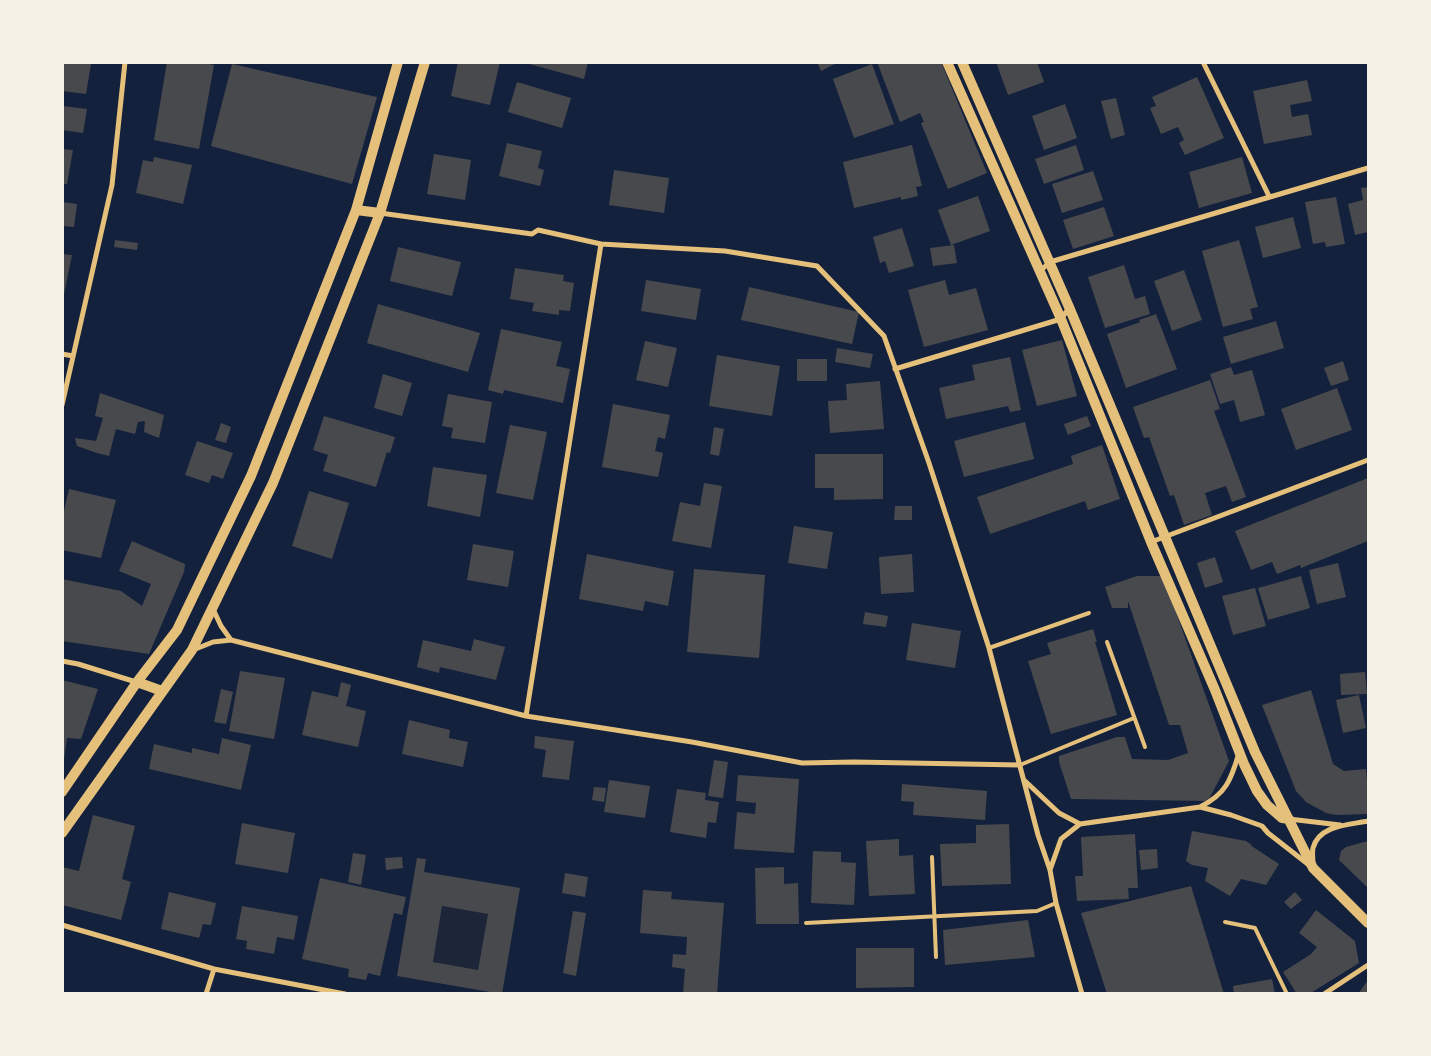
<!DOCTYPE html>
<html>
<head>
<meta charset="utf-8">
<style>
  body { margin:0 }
  #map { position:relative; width:1431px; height:1056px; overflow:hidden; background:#14213d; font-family:"IBM Plex Sans",sans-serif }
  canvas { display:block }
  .frame { position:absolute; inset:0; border:64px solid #f6f1e7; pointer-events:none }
</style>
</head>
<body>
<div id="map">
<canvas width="1431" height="1056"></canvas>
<div class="frame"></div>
</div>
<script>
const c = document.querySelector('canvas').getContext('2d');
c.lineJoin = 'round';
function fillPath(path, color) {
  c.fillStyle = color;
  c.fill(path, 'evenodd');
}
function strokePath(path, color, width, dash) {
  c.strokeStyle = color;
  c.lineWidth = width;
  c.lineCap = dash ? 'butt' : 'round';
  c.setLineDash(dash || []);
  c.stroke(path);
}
const green = new Path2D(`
  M442 906 488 914 478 970 433 962Z`);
const building = new Path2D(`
  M62 62 91 64 86 94 62 91Z
  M167 62H199L214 65 199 149 154 140Z
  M458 62H500L490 105 451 96Z
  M522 62H588L584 79Z
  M817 62H839L821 71Z
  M877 62H941L987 173 948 189 921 123 924 122 920 113 900 122Z
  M996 62H1037L1044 82 1008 95Z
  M232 64 377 97 352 184 211 146Z
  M872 64 894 124 854 138 833 79Z
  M1197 77 1224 138 1185 155 1179 143 1184 140 1178 127 1161 134 1150 108 1156 106 1152 97Z
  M1307 80 1312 101 1290 105 1292 117 1308 114 1312 135 1264 144 1253 91Z
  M517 82 571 98 562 128 508 112Z
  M1116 98 1125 135 1111 139 1101 101Z
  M1065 104 1077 138 1044 150 1032 116Z
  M62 106 87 109 83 133 62 130Z
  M507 143 542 151 538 168 544 170 540 186 499 176Z
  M912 145 922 186 916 187 918 196 901 200V197L854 208 843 162Z
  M1076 145 1084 170 1044 184 1035 159Z
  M62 149 73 150 67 184H62Z
  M434 154 471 160 465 200 427 194Z
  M154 157 192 165 183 204 136 193 143 160 153 162Z
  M1242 157 1252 193 1199 208 1189 172Z
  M614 170 669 178 664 213 609 205Z
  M1093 171 1103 200 1062 213 1052 184Z
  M1368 187V232L1355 235 1348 204 1363 200 1361 188Z
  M978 196 990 231 951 245 938 210Z
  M1336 197 1345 244 1326 247 1325 242 1313 244 1305 202Z
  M62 202 77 204 74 227 62 226Z
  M1104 207 1114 236 1073 249 1063 220Z
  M1293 217 1301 248 1263 258 1255 227Z
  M902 228 914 266 889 273 885 261 880 263 873 237Z
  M115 240 138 243 137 250 114 247Z
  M1239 240 1258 307 1250 309 1253 319 1223 327 1202 251Z
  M954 245 957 263 933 266 930 248Z
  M398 247 461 262 452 296 390 281Z
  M62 254 72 255 63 299H62Z
  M1124 265 1135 299 1145 296 1150 314 1105 328 1088 277Z
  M515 268 564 275 563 281 574 283 570 311 559 310V315L532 311 534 303 510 299Z
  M1184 270 1202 320 1172 331 1154 281Z
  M646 280 701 289 696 320 641 311Z
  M945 280 949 295 976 288 988 330 924 347 908 290Z
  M749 287 859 312 852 344 741 320Z
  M378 304 480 333 468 372 367 343Z
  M1156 314 1177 369 1126 388 1107 334 1140 322 1139 320Z
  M1276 321 1284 348 1231 364 1223 337Z
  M501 329 562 342 556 366 570 369 563 403 504 390 503 394 488 390Z
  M1062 340 1077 396 1037 406 1022 350Z
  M645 341 677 348 668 387 636 380Z
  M837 348 873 354 870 368 835 362Z
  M717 355 780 366 772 416 709 406Z
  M1010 357 1021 410 1010 412 1008 406 946 419 939 388 975 380 972 365Z
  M797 359H827V381H797Z
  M1343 361 1349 380 1331 386 1324 368Z
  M1231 367 1234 375 1252 370 1265 415 1240 422 1234 400 1220 404 1210 374Z
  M383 374 412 383 402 416 374 408Z
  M1210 380 1220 409 1214 411 1246 497 1232 502 1226 486 1205 493 1212 515 1184 525 1174 495 1170 496 1149 437 1144 438 1133 407Z
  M880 381 884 429 830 433 828 401 847 400 846 384Z
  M1337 388 1352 430 1296 450 1281 409Z
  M100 393 164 415 159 438 144 432 145 421 138 422 135 434 116 429 109 456 97 453 77 446 75 438 96 441 103 418 95 416Z
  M448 394 492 402 485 443 451 438 453 428 442 426Z
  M613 404 670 415 665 439 658 437 655 451 663 453 658 477 602 467Z
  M324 416 395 437 390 453 387 452 376 487 323 471 328 455 313 450Z
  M1087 416 1091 426 1068 435 1064 424Z
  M1025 422 1034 459 964 477 954 441Z
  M221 423 231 427 226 443 215 440Z
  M510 425 547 432 533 500 496 493Z
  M714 427 724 429 719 456 710 454Z
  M197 441 233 453 223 479 212 475 209 483 185 475Z
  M1102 445 1120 499 1088 510 1085 501 990 534 977 497 1073 464 1071 456Z
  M815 454H883V499L834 500V488H815Z
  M433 467 487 475 480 517 427 506Z
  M1368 478V541L1301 568 1300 565 1277 574 1272 562 1251 570 1235 531Z
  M704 483 722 486 711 548 672 541 680 502 700 506Z
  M69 489 116 500 101 558 62 550V520Z
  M309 491 349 503 332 559 292 546Z
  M895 506H912V520H894Z
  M794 526 833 532 827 569 788 563Z
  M132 541 185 564 184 572 149 654 62 641V579L121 591 142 606 151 584 119 571Z
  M473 544 514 551 508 587 467 580Z
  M587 554 674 571 668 606 645 601 643 611 579 599Z
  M912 554 914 592 881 594 879 557Z
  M1215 557 1223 582 1205 588 1197 563Z
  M1338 563 1346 597 1317 604 1309 570Z
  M694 569 765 575 759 658 687 652Z
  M1137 576H1163L1229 761 1208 801 1071 799 1059 762V756L1117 737H1125L1132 759 1168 760 1188 753 1180 725H1169L1128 601V608H1112L1105 587Z
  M1301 576 1310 608 1268 620 1258 588Z
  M1255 588 1266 626 1233 635 1222 596Z
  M865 612 888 616 886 627 863 624Z
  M912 623 961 631 955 668 906 660Z
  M1093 629 1097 642H1095L1117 715 1051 734 1028 661 1051 654 1047 643Z
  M474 639 505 647 496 680 440 667 439 673 417 667 423 640 471 651Z
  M240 671 285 678 274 739 229 731Z
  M1365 672 1367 694 1341 695 1340 674Z
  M62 680 98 689 81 739 67 738 64 760Z
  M341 682 351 685 346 706 366 711 358 747 302 735 312 691 338 697Z
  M221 689 233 692 226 724 214 722Z
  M1311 690 1333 764 1344 771 1366 769 1367 781 1368 780V814L1336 815 1326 813 1306 802 1296 791 1262 705Z
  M1359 695 1366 728 1343 733 1336 700Z
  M409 720 450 730 449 738 468 742 463 767 402 754Z
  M535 736 574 741 569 780 542 777 546 750 534 748Z
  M222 738 251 745 241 790 149 769 154 744 192 753V748L219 754Z
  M714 760 728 762 723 798 708 796Z
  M738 775 799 779 794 853 734 849 737 812 755 814 756 803 736 801Z
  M609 780 650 786 645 818 604 812Z
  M902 784 987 791 985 820 913 815 914 802 901 801Z
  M594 787 606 788 604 802 592 800Z
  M677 789 706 793 705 800 719 802 716 823 708 822 706 838 670 832Z
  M93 815 135 826 122 879 131 882 121 920 62 905V867L79 871Z
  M242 823 295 833 288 873 235 864Z
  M1009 824 1011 884 942 886 940 844 976 843V825Z
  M1192 831 1246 841 1253 846 1250 845 1279 864 1266 885 1241 879 1230 896 1205 881 1208 868 1192 865 1186 861Z
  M1135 834 1138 888H1128L1129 899 1077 901 1075 876H1083L1081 837Z
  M899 839V856L913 855 915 894 869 896 866 841Z
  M1368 841V888L1339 860 1341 851 1346 847Z
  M1157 849 1158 868 1141 870 1139 850Z
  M813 851 841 852V862L856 863 854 905 811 903Z
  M353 853 366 855 361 885 348 882Z
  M402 857 403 868 386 870 385 858Z
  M417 858 426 859 424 872 520 888 502 994 397 976ZM442 906 488 914 478 970 433 962Z
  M784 867V884L798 883 799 924H756L755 868Z
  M565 873 588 877 585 897 562 893Z
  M320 878 406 897 402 915 394 913 380 976 368 973 366 980 348 977 349 969 302 959Z
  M1191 886 1224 994H1107L1081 913Z
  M643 890 672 892 671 899 724 903 717 994H683L685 969 672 967 673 954 686 955 687 937 640 933Z
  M169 892 216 903 211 925 203 924 199 938 161 929Z
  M1295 892 1302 900 1291 909 1284 902Z
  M242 906 298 916 294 940 277 937 274 954 246 949 247 941 236 939Z
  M1316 910 1355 941 1359 963 1309 994H1297L1283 972 1311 954 1317 947 1299 933Z
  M573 911 586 913 576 976 563 973Z
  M1028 920 1035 957 945 965 943 930Z
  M856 948H914V987L856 988Z
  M1272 979 1275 994H1234L1233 986Z
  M1368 980V994H1358Z`);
const service = new Path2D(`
  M1107 642 1145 747
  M989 648 1089 613
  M1020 765 1134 718
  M932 857 936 957
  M1225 922 1255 928 1287 994
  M806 923 1037 911 1056 903`);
const minor = new Path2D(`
  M1203 62 1269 196
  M380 213 532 234 538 230 601 244 725 251 817 266 884 336 929 463 989 648 1038 835 1050 870 1056 903 1082 994
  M1039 272 1050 262 1368 168
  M62 354 73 356
  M895 369 1061 319 1069 308
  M62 405 112 185 125 62
  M1151 542 1368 460
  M213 609 221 626 231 640
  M193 650 213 642 231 640 526 716 692 742 802 763 854 762 1020 765
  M62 661 78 664 136 682
  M526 716 601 244
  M1025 781 1059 813 1080 824
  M1200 807 1231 815 1262 826 1268 833 1309 865
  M1289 819 1340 825
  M1313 864C1313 859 1312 853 1313 848 1319 825 1349 825 1368 821
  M1050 870 1061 839 1080 824 1200 807C1226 794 1231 780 1239 753
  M62 925 214 969 345 994
  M206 994 214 969
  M1324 994 1368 965`);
const secondary = new Path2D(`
  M947 62 1061 319 1151 542 1215 690 1244 764 1257 791 1267 805 1282 818 1289 819
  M962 62 1069 307 1255 752 1313 868 1368 923
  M356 210 380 213
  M137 682 162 691
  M62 792 137 682 177 630 251 476 356 210 398 62
  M62 833 192 650 273 483 380 213 425 62`);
fillPath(green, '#1d2539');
fillPath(building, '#48494c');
strokePath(service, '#e5c07b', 4);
strokePath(minor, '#e5c07b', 5);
strokePath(secondary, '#e5c07b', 10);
</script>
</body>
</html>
